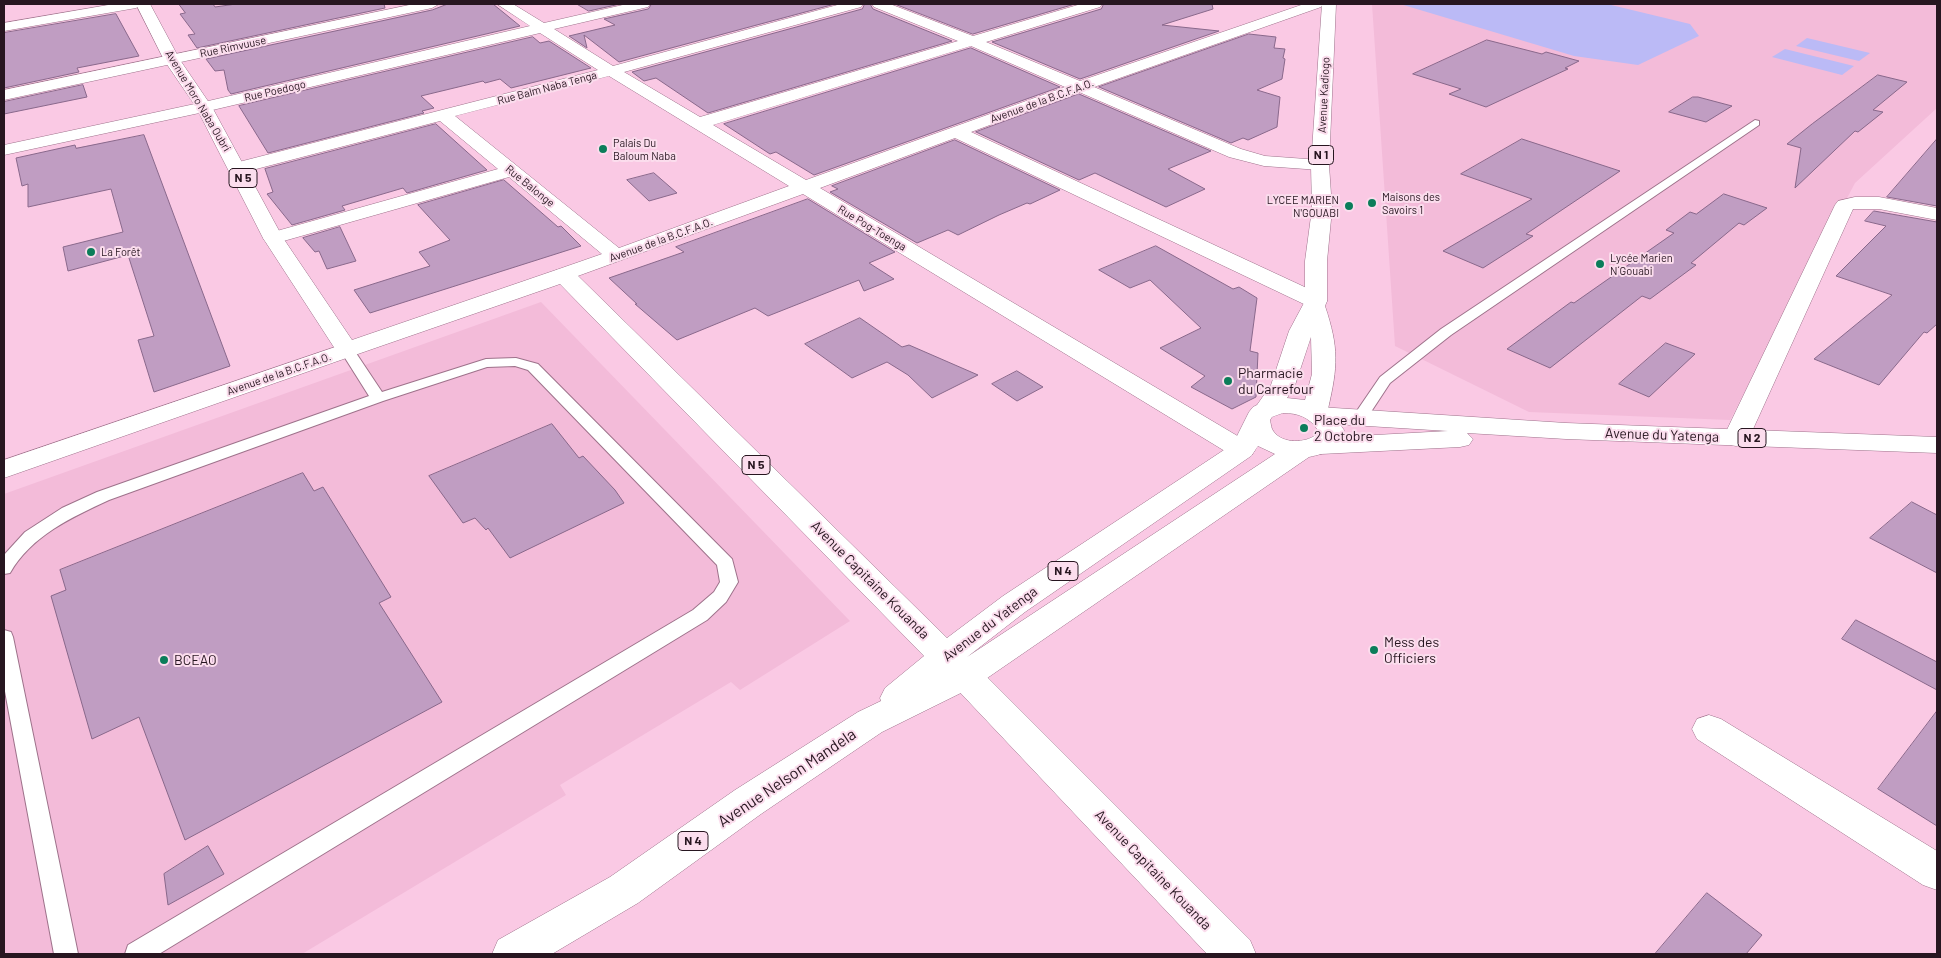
<!DOCTYPE html>
<html>
<head>
<meta charset="utf-8">
<style>
  body { margin:0 }
  #map { position:relative; width:1941px; height:958px; overflow:hidden; background:#fac9e4; font-family:Barlow,sans-serif }
  canvas { display:block }
  .frame { position:absolute; inset:0; border:5px solid #271620; pointer-events:none }
</style>
</head>
<body>
<div id="map">
<canvas width="1941" height="958"></canvas>
<div class="frame"></div>
</div>
<script>
const c = document.querySelector('canvas').getContext('2d');
c.lineJoin = 'round';
function fillPath(path, color) {
  c.fillStyle = color;
  c.fill(path, 'evenodd');
}
function strokePath(path, color, width, dash) {
  c.strokeStyle = color;
  c.lineWidth = width;
  c.lineCap = dash ? 'butt' : 'round';
  c.setLineDash(dash || []);
  c.stroke(path);
}
function label(font, color, halo, rows, align = 'center') {
  c.font = font + ' Barlow,sans-serif';
  c.lineWidth = 4;
  c.setLineDash([]);
  c.textBaseline = 'middle';
  c.strokeStyle = halo;
  c.fillStyle = color;
  for (const [text, x, y, turn = 0] of rows) {
    c.save();
    c.translate(x, y);
    c.rotate((+turn || 0) * Math.PI / 180);
    c.textAlign = isNaN(turn) ? turn : align;
    if (halo) c.strokeText(text, 0, 0);
    c.fillText(text, 0, 0);
    c.restore();
  }
}
const built = new Path2D(`
  M1372 4H1937V108L1855 183 1730 420 1529 412 1395 346Z
  M541 302 850 621 740 690 731 682 560 785 566 795 302 954H4V494Z`);
const green = new Path2D(`
  M1400 4H1607L1690 24 1699 36 1638 65 1574 56Z
  M1807 38 1870 53 1859 61 1796 46Z
  M1785 49 1854 66 1842 75 1772 57Z`);
const building = new Path2D(`
  M179 4H213L215 7 236 4H384L385 8 197 48 188 35 195 34 180 14 185 13Z
  M448 4H493L520 26 231 94 228 90 224 70 215 71 206 59 432 10Z
  M577 4H620L589 11Z
  M652 4H835L619 62 584 35 587 48 569 36 615 25 604 19 648 9Z
  M865 4H870L873 9 952 41 708 113 656 78 644 81 632 72 862 9Z
  M895 4H1075L973 34Z
  M1104 4H1212L1213 9 1162 25 1219 31 1080 79 992 42 1101 9Z
  M116 14 139 56 77 68 79 72 4 88V33Z
  M1249 34 1276 37 1274 48 1285 49 1283 58 1285 59 1282 79 1257 90 1280 97 1277 127 1248 140 1243 138 1231 143 1099 87Z
  M533 37 540 43 549 41 591 68 511 88 500 79 485 83 483 81 421 96 434 108 422 111 424 113 268 153 239 106Z
  M1487 40 1542 54 1546 52 1579 61 1565 68 1568 69 1486 107 1449 94 1461 89 1413 74Z
  M971 48 1060 87 814 175 776 152 770 154 724 124Z
  M1878 75 1907 82 1873 110 1883 112 1858 132 1855 131 1795 188 1801 148 1787 144 1812 124Z
  M83 85 87 97 4 114V102Z
  M1079 94 1211 151 1168 169 1205 189 1166 207 1095 173 1079 180 976 132Z
  M1693 97H1698L1732 106 1706 122 1669 112Z
  M436 124 487 170 407 193 403 188 342 206 345 210 292 225 267 194 273 192 265 169Z
  M144 135 230 366 154 392 138 340 154 336 128 255 68 271 63 247 123 232 111 189 28 207V184L22 186 16 158 75 145 76 148Z
  M1522 139 1620 171 1526 234 1533 236 1483 268 1443 251 1532 199 1461 174Z
  M1937 139V206L1887 197Z
  M955 140 1060 190 1030 204 1027 203 999 215 958 235 948 230 917 243 830 192 838 189 832 186Z
  M654 173 677 193 649 201 627 180Z
  M504 180 558 227 561 226 581 246 370 313 354 290 430 266 419 252 450 240 418 205Z
  M1724 194 1767 208 1744 225 1739 223 1691 263 1696 265 1650 299 1642 296 1550 368 1507 349 1571 302 1574 303 1674 233 1666 230 1690 212 1696 214Z
  M808 199 895 252 869 263 894 279 864 291 859 280 768 316 755 308 677 340 635 304H637L609 278 684 252 676 247Z
  M1874 211 1937 222V324L1927 333 1924 332 1879 385 1814 359 1892 295 1836 276 1886 226 1865 221Z
  M340 227 356 261 327 269 319 251 315 252 303 238Z
  M1156 246 1233 289 1239 287 1257 298 1250 351 1258 353 1256 397 1232 409 1191 387 1205 376 1160 348 1201 328 1150 280 1130 288 1099 270Z
  M860 318 902 347 909 345 978 375 932 398 908 375 887 362 852 378 805 344Z
  M1666 343 1695 354 1649 397 1619 384Z
  M1017 371 1043 387 1017 401 992 384Z
  M552 424 579 458 583 456 615 490 624 503 510 558 488 528 486 530 475 518 463 523 429 476Z
  M303 473 314 491 323 487 391 597 379 603 442 702 185 840 139 717 92 739 51 596 66 590 60 570Z
  M1912 502 1937 515V573L1870 538Z
  M1856 620 1937 662V690L1842 639Z
  M1937 711V826L1878 789Z
  M208 846 224 874 168 905 164 874Z
  M1707 893 1762 935 1746 954H1655Z`);
const lane = new Path2D(`
  M1755 120 1759 121V125L1451 335 1390 383 1365 421H1355L1352 418 1380 377 1441 329Z
  M347 346 352 347 382 392 486 359 516 358 538 364 732 559 738 582 726 602 707 620 159 954H125L128 945 693 610 714 592 720 582 717 565 528 370 515 366 487 367 383 401 109 500C72 517 31 536 10 573L4 574V555L25 532 62 508 97 492 369 396 340 350Z
  M4 630 11 632 13 637 78 954H54L4 686Z`);
const street = new Path2D(`
  M414 4H439L432 8 4 100V90Z
  M497 4H513L544 23 627 4H650L648 7 554 29 613 66 841 4H863L861 7 624 72 700 117 958 41 874 7 872 4H890L973 36 1081 4H1102L1100 7 986 42 1080 81 1304 4H1323L1321 7 1094 87 1241 149 1265 156 1320 160 1326 161 1329 165 1326 169 1320 170 1264 166 1229 157 1079 92 971 132 1324 296 1327 301 1324 306 1316 308 1308 306 955 138 820 188 1251 444 1255 450 1251 456 1242 458 1233 456 803 194 564 281 556 280 553 275 556 270 602 254 509 177 280 242 273 244 266 242 263 238 266 234 498 169 440 121 237 174 231 172 228 168 231 164 598 70 540 33 204 112 4 155V145L204 102 530 26ZM971 46 1065 87 806 180 713 125ZM609 76 789 186 619 248 455 116Z
  M1855 197H1879L1937 208V220L1879 209H1853L1749 438 1745 444 1736 446 1727 444 1723 438 1835 205 1838 201Z
  M347 343 355 345 359 350 355 355 4 478V460Z
  M1709 715 1721 719 1937 851V890L1923 885 1697 739 1692 729 1697 719Z`);
const secondary = new Path2D(`
  M114 4H143L136 8 4 31V23Z
  M965 663 977 667 1250 940 1256 954H1207L953 685 948 676 953 667Z`);
const primary = new Path2D(`
  M1319 407 1566 423 1937 437V453L1566 439 1467 433 1473 439 1469 445 1460 447 1321 454 1312 452 1308 446 1312 440 1321 438 1448 431 1319 423 1310 421 1306 415 1310 409Z`);
const highway = new Path2D(`
  M136 4H150L180 60 212 107 283 238 352 340 556 270 564 269 572 270 947 638 1003 596 1233 444 1249 412 1253 407 1257 405 1271 385 1289 331 1305 301V261L1312 209 1311 165 1322 4H1336L1329 165 1332 209 1327 261V301L1325 306C1339 348 1338 366 1328 409L1344 430C1340 449 1327 453 1309 457L977 685 882 732 761 814 638 903 552 954H492L498 940 610 877 735 790 858 712 881 701 880 698 885 688 924 656 560 284 355 355 347 357 339 355 263 238 196 107 164 60ZM1311 337 1312 374 1305 400 1287 398 1295 385ZM1283 413C1298 413 1309 417 1318 430L1316 435C1305 443 1283 444 1274 432 1271 429 1271 424 1270 420L1272 417ZM1258 446 1275 454 967 657 1025 612 1251 456Z`);
const markers = [
  [603,149,5,"#0b7d5a"],
  [1372,203,5,"#0b7d5a"],
  [1349,206,5,"#0b7d5a"],
  [91,252,5,"#0b7d5a"],
  [1600,264,5,"#0b7d5a"],
  [1228,381,5,"#0b7d5a"],
  [1304,428,5,"#0b7d5a"],
  [1374,650,5,"#0b7d5a"],
  [164,660,5,"#0b7d5a"]
];
const farStreetnames = [
  ["Rue Rimvuuse",233,47,-12],
  ["Rue Balm Naba Tenga",547,88,-15],
  ["Rue Poedogo",275,91,-13],
  ["Avenue Kadiogo",1324,95,-87],
  ["Avenue Moro Naba Oubri",198,101,59],
  ["Avenue de la B.C.F.A.O.",1042,101,-20],
  ["Rue Balonge",530,186,39],
  ["Rue Pog-Toenga",872,228,31],
  ["Avenue de la B.C.F.A.O.",661,240,-20],
  ["Avenue de la B.C.F.A.O.",279,374,-19]
];
const farPoinames = [
  ["Palais Du",613,143],
  ["Baloum Naba",613,156],
  ["Maisons des",1382,197],
  ["Savoirs 1",1382,210],
  ["LYCEE MARIEN",1339,200,"right"],
  ["N'GOUABI",1339,213,"right"],
  ["La Forêt",101,252],
  ["Lycée Marien",1610,258],
  ["N´Gouabi",1610,271]
];
const shields = [
  [1321,155,25],
  [243,178,28],
  [1752,438,28],
  [756,465,28],
  [1063,571,30],
  [693,841,30]
];
const shieldNames = [
  ["N 1",1321,155],
  ["N 5",243,178],
  ["N 2",1752,438],
  ["N 5",756,465],
  ["N 4",1063,571],
  ["N 4",693,841]
];
const poiNames = [
  ["Pharmacie",1238,373],
  ["du Carrefour",1238,389],
  ["Place du",1314,420],
  ["2 Octobre",1314,436],
  ["Mess des",1384,642],
  ["Officiers",1384,658],
  ["BCEAO",174,660]
];
const streetNames = [
  ["Avenue du Yatenga",1662,435,2],
  ["Avenue Capitaine Kouanda",870,580,45],
  ["Avenue du Yatenga",990,624,-37],
  ["Avenue Capitaine Kouanda",1153,870,46]
];
const nearStreetnames = [
  ["Avenue Nelson Mandela",787,778,-34]
];
fillPath(built, '#f3bbd9');
fillPath(green, '#bbbaf6');
fillPath(building, '#c09dc2');
strokePath(building, '#89688b', 1);
strokePath(lane, '#9e728b', 2);
strokePath(street, '#9e728b', 1);
strokePath(secondary, '#9e728b', 1);
strokePath(primary, '#9e728b', 1);
strokePath(highway, '#9e728b', 1);
fillPath(lane, '#fff');
fillPath(street, '#fff');
fillPath(secondary, '#fff');
fillPath(primary, '#fff');
fillPath(highway, '#fff');
for (const [x, y, r, color] of markers) {
  const dot = new Path2D();
  dot.arc(x, y, r, 0, 2 * Math.PI);
  c.fillStyle = color;
  c.fill(dot);
  strokePath(dot, '#fbdded', 2);
}
label('11px', '#271620', '#fbdded', farStreetnames);
label('11px', '#271620', '#fbdded', farPoinames, 'left');
for (const [x, y, w] of shields) {
  const box = new Path2D();
  box.roundRect(x - w / 2, y - 9.5, w, 19, 4);
  c.fillStyle = '#fbdded';
  c.fill(box);
  strokePath(box, '#271620', 1);
}
label('bold 12px', '#271620', null, shieldNames);
label('14px', '#271620', '#fbdded', poiNames, 'left');
label('14px', '#271620', '#fbdded', streetNames);
label('16px', '#271620', '#fbdded', nearStreetnames);
</script>
</body>
</html>
